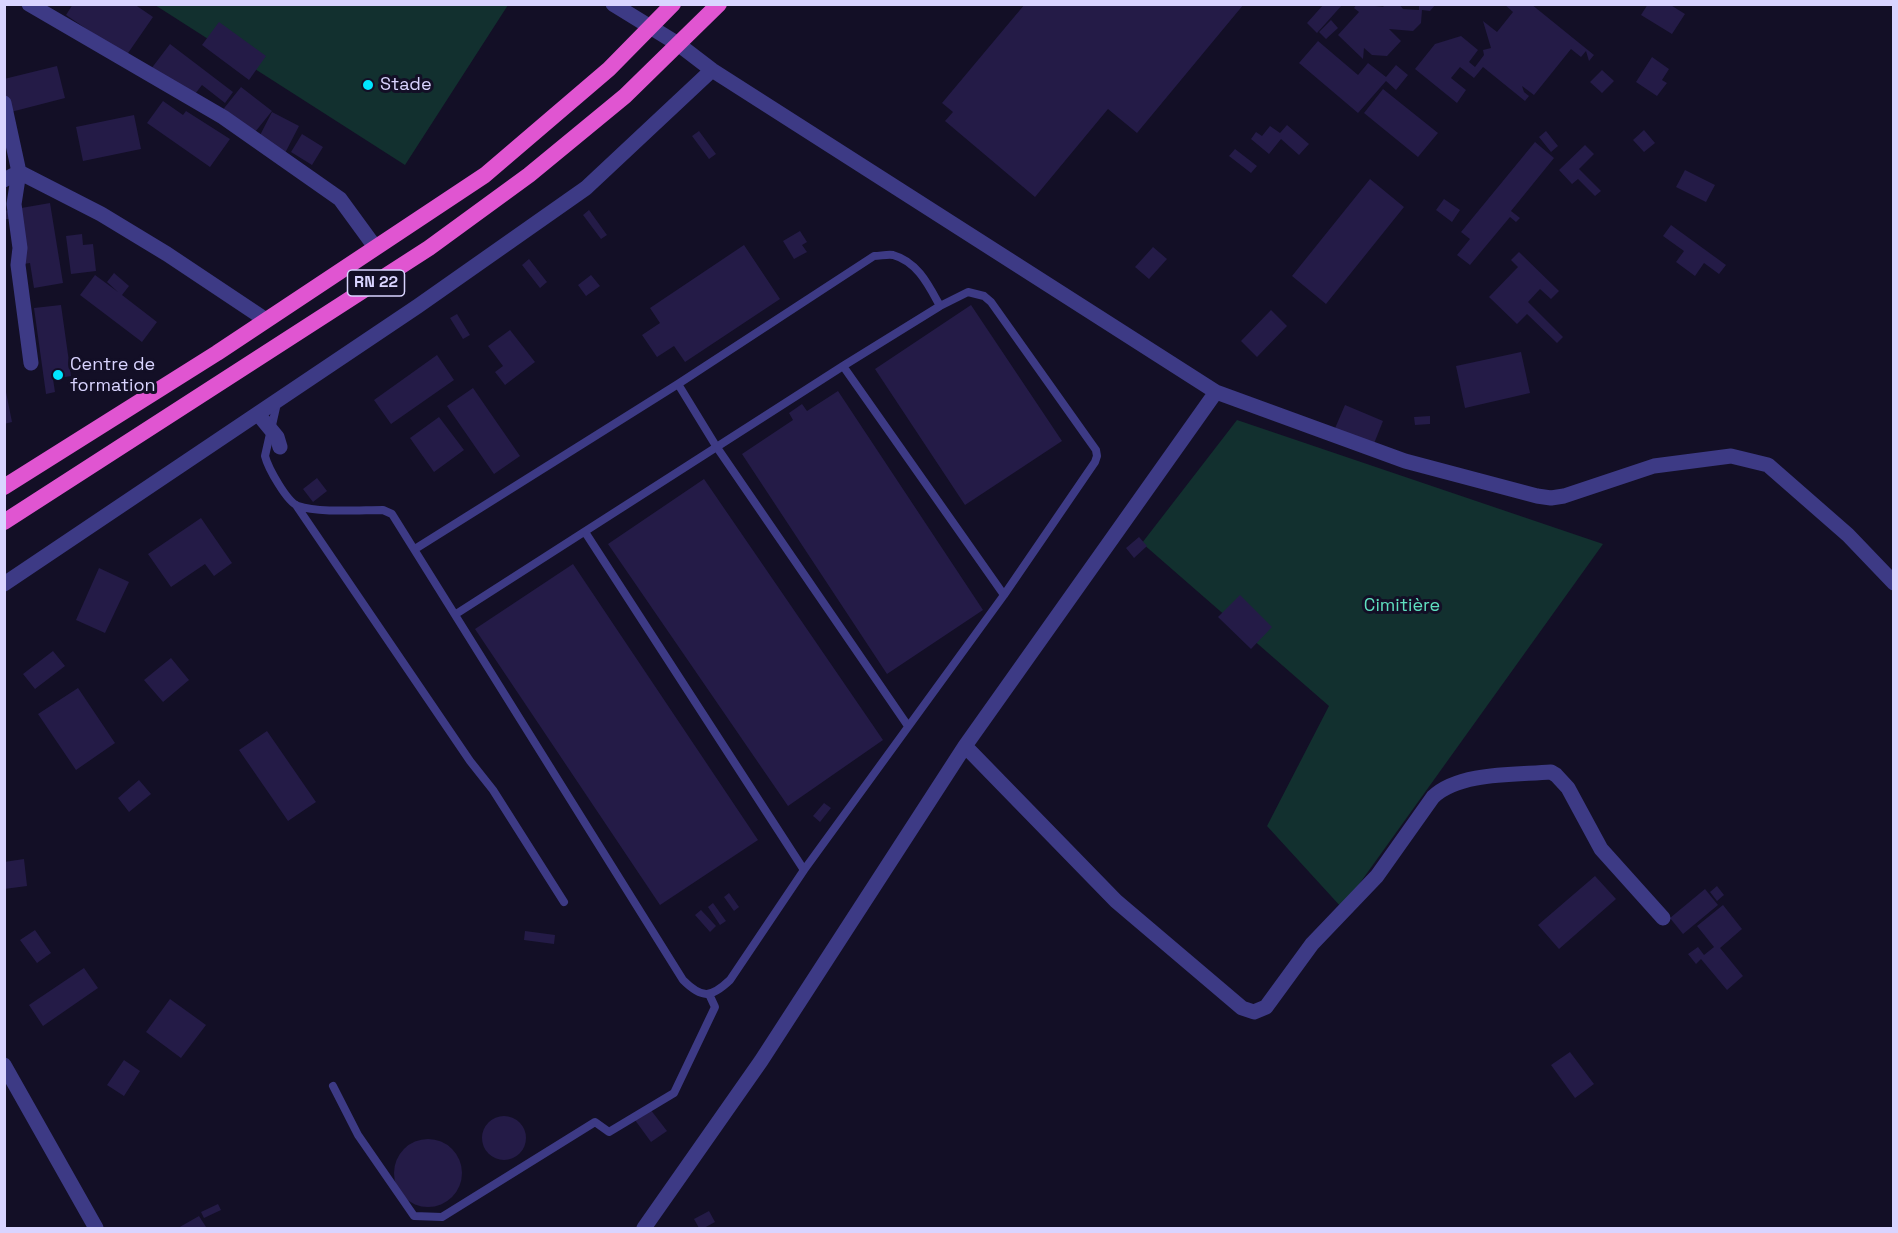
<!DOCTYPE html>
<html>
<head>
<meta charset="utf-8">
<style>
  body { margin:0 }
  #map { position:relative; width:1898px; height:1233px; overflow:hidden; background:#130f26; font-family:"Space Grotesk",sans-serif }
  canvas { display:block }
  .frame { position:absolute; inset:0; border:6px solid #d9d4ff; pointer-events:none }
</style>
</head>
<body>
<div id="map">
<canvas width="1898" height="1233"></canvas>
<div class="frame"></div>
</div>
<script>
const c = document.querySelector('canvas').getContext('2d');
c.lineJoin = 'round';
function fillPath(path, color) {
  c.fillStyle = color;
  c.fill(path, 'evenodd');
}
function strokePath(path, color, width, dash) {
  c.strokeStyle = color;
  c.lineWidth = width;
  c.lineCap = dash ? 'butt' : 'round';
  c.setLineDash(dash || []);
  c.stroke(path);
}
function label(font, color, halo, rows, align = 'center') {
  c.font = font + ' "Space Grotesk",sans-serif';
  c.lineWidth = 6;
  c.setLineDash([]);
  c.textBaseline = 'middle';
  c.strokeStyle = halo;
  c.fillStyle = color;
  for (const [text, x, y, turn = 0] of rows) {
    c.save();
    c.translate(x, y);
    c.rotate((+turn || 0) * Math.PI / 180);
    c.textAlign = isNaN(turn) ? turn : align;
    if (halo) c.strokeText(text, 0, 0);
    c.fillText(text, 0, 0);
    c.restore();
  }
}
const green = new Path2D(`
  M155 5H508L405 165Z
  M1237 420 1603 544 1342 908 1267 826 1329 706 1142 543Z`);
const building = new Path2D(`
  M73 4H134L153 17 126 56 66 15Z
  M1025 4H1244L1137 133 1108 109 1035 197 945 121 953 112 942 103Z
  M1324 4H1343L1317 33 1307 23Z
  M1357 4 1384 7 1381 4H1399L1403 9 1419 10V4H1436L1430 11 1422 10 1421 23 1413 31 1389 29 1401 41 1387 56 1372 55 1364 48 1363 59 1338 35 1359 12 1354 8Z
  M1504 4H1531L1594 55 1589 61 1586 51 1581 57 1571 49 1534 95 1522 86 1524 92 1529 96 1525 101 1483 67 1474 78 1460 67 1451 78 1466 90 1457 103 1415 69 1435 44 1461 36 1478 50 1469 62 1475 67 1484 55 1483 50 1491 48 1483 21 1497 32 1513 12Z
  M1648 4H1669L1685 14 1672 34 1641 15Z
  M1331 20 1338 28 1326 39 1319 32Z
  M219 22 266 56 249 80 202 45Z
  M1318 41 1358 75 1368 63 1386 77 1396 65 1408 75 1396 90 1386 81 1358 113 1299 63Z
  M170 44 233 92 225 103 202 85 191 99 151 69Z
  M1652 57 1669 69 1662 80 1667 83 1657 96 1636 82Z
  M57 66 65 98 7 113 4 105V79Z
  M1602 70 1614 81 1602 93 1590 82Z
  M241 87 272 111 251 137 221 112Z
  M1383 89 1438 133 1418 157 1364 113Z
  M163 101 183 115 186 111 230 139 210 167 147 123Z
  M272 112 299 126 284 155 257 141Z
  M134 115 141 149 83 161 76 127Z
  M1287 125 1309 144 1299 155 1281 139 1269 154 1251 139 1256 132 1262 136 1270 126 1280 133Z
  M1644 130 1655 143 1644 152 1633 140Z
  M699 131 716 154 709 159 692 136Z
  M1546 131 1558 146 1551 152 1539 137Z
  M302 134 323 147 312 165 291 152Z
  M1535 142 1554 158 1511 211 1520 218 1516 222 1510 217 1470 265 1457 255 1470 239 1461 232Z
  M1585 145 1594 154 1579 169 1601 191 1595 196 1578 179 1572 184 1559 170Z
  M1235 149 1257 166 1251 173 1229 156Z
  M1685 170 1715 185 1706 202 1676 187Z
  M1370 179 1404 207 1326 304 1292 276Z
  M1444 199 1460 210 1452 222 1436 210Z
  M50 203 63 283 34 288 30 263 17 265 9 219H4V211Z
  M589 210 607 235 601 239 583 215Z
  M1671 225 1726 265 1719 274 1704 263 1695 276 1676 262 1684 251 1663 236Z
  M800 231 807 242 802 245 807 252 794 259 783 241Z
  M82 234 83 245 93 244 96 271 71 274 66 236Z
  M744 245 780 299 685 362 674 346 657 357 642 335 660 323 650 308Z
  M1153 247 1167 259 1149 279 1135 267Z
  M1519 252 1559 291 1551 299 1540 289 1528 302 1563 337 1557 343 1527 314 1517 324 1489 297 1518 267 1511 260Z
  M529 259 547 282 540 288 522 265Z
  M114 273 129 286 122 295 157 322 142 342 80 295 95 275 118 292 107 282Z
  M591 275 600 286 586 296 578 285Z
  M61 305 71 376 53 379 55 392 46 394 34 308Z
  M971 305 1062 441 965 505 875 369Z
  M1271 310 1287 326 1257 357 1241 341Z
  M457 314 470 335 463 339 450 318Z
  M510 330 535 362 505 385 495 372 503 366 488 346Z
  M1521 352 1530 393 1465 408 1456 366Z
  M437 355 454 380 391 424 374 400Z
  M473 388 520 456 494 474 447 406Z
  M838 391 983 610 887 674 742 454 793 420 789 413 802 404 807 411Z
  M6 392 12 422 4 424V393Z
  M1345 405 1383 421 1373 446 1333 433Z
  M1430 416V424L1415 425 1414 417Z
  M439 417 464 450 434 472 410 438Z
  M317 478 327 491 313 502 303 489Z
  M704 479 883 740 788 806 608 544Z
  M201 518 232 563 214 576 205 564 171 587 148 554Z
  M1139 537 1147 546 1134 558 1126 548Z
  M573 564 758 840 660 905 475 629Z
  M99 568 129 582 105 633 76 620Z
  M1240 595 1272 627 1251 649 1218 617Z
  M53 651 65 666 35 689 23 674Z
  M171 658 189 680 163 702 144 680Z
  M78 688 115 743 76 770 38 714Z
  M267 731 316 802 288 821 239 750Z
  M139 780 151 794 129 812 118 798Z
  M824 803 831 808 820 822 813 816Z
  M24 859 27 886 4 889V862Z
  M1595 876 1616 899 1559 949 1538 925Z
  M1717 886 1724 895 1717 901 1710 892Z
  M1705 889 1718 905 1683 934 1670 918Z
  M729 893 739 907 734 911 724 897Z
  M713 903 726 921 720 925 708 907Z
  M1723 905 1742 929 1720 948 1743 976 1727 990 1701 959 1696 964 1688 954 1698 947 1704 955 1714 947 1697 926Z
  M701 910 716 926 710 932 695 915Z
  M35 930 51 953 37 963 20 940Z
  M525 931 555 935 554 944 524 940Z
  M84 968 98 988 43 1026 29 1005Z
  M170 999 206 1025 181 1058 146 1032Z
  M1570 1052 1594 1084 1575 1098 1551 1065Z
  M124 1060 140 1071 124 1096 107 1085Z
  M650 1109 667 1131 651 1142 635 1120Z
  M482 1138a22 22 0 1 1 44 0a22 22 0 1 1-44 0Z
  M394 1173a34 34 0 1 1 68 0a34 34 0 1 1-68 0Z
  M218 1204 221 1210 204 1218 201 1212Z
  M709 1211 715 1222 704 1228H699L694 1219Z
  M199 1216 206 1227 205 1228H178Z`);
const service = new Path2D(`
  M843 366 1004 595
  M678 384 716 446 908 726
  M277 403 265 456C268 468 287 502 298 506 318 513 360 510 383 510L392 514 683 980C702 999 711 998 730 980L804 870 1004 595 1095 462 1097 456 1096 450 991 302 984 296 968 292 940 306 843 366 456 614
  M296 505 470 761 493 790 564 902
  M585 532 804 870
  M415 549 678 384 874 256C880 256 888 254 893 255 918 262 929 286 940 306
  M333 1086 358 1135 414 1216 442 1217 595 1122 609 1132 674 1093 715 1007 709 994`);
const minor = new Path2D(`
  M29 4 223 117 340 199 375 247
  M613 4 678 44 712 70 1216 392 1405 461 1537 496 1551 498 1564 496 1654 466 1731 456 1768 465 1848 535 1894 583
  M4 103 19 172 4 180
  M31 363 18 265 20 248 14 204 19 172 101 214 167 254 266 320
  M258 414 277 437 280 447
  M4 584 418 306 586 188 712 70
  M965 746 1116 901 1242 1008 1254 1012 1266 1007 1312 944 1377 876 1433 797C1459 772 1515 775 1551 772L1556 775 1568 788 1601 849 1663 918
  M4 1065 96 1228
  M644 1228 761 1061 965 746 1216 392`);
const trunk = new Path2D(`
  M4 487 217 353 485 175 609 69 673 4
  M4 522 429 248 529 175 625 96 719 4`);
const markers = [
  [368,85,6,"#00e5ff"],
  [58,375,6,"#00e5ff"]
];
const shields = [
  [376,283,57]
];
const shieldNames = [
  ["RN 22",376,283]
];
const poiNames = [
  ["Stade",380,85],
  ["Centre de",70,365],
  ["formation",70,386]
];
const parkNames = [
  ["Cimitière",1402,606]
];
fillPath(green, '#12302f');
fillPath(building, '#241b47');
strokePath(service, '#3d3a85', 8);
strokePath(minor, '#3d3a85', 15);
strokePath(trunk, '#e055d1', 16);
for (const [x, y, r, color] of markers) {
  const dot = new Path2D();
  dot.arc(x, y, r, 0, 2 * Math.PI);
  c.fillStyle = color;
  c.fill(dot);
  strokePath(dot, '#130f26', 2);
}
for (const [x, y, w] of shields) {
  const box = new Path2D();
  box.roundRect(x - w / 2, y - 13, w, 26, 4.5);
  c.fillStyle = '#130f26';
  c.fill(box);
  strokePath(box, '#d9d4ff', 1.5);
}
label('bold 16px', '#d9d4ff', null, shieldNames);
label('18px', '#d9d4ff', '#130f26', poiNames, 'left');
label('18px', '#5fe0c0', '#130f26', parkNames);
</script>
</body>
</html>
